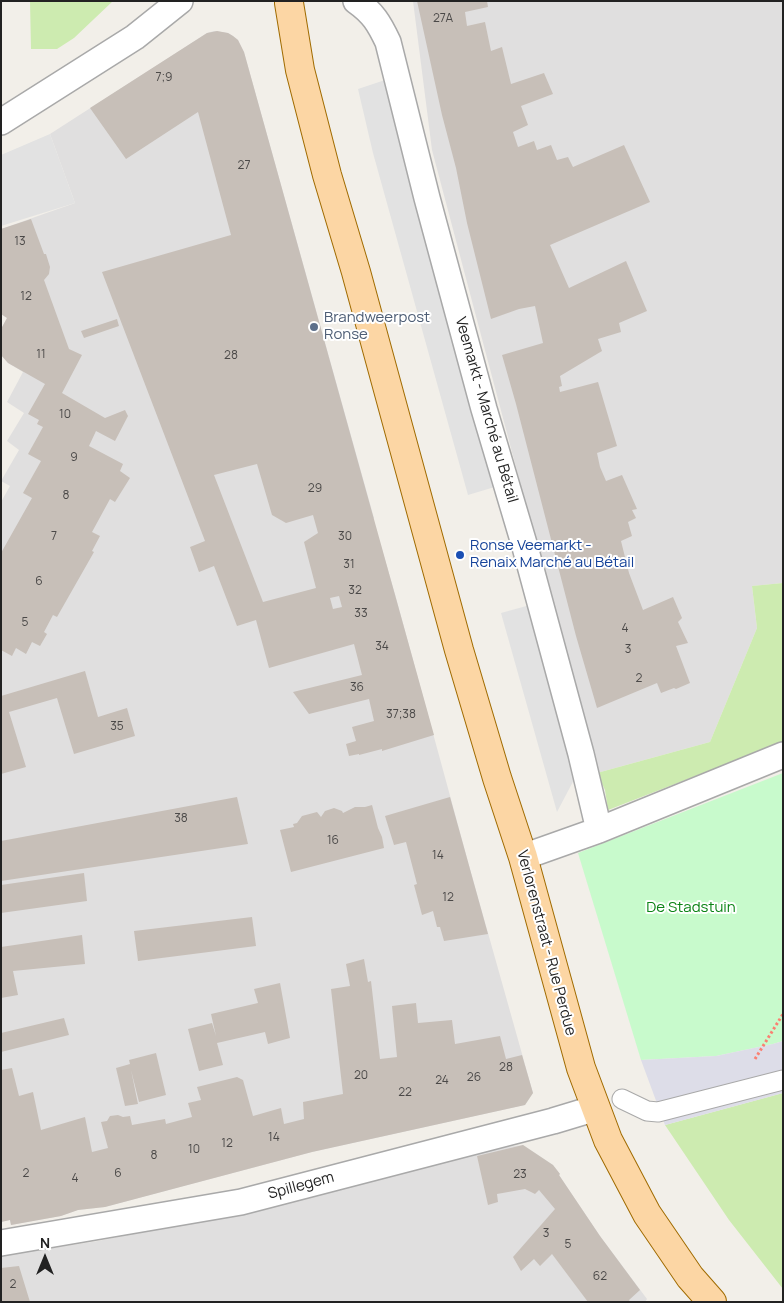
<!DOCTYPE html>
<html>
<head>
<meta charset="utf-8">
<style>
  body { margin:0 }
  #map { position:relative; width:784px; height:1303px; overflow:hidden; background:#f2efe9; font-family:Manrope,sans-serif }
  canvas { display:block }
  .frame { position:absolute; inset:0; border:2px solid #222; pointer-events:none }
  .north { position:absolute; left:20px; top:1233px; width:50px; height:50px; -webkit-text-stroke:4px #fff; paint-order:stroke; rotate:0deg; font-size:14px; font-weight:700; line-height:20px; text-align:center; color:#222 }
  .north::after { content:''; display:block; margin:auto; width:18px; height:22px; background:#222; clip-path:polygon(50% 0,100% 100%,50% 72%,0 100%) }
</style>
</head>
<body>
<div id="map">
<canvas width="784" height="1303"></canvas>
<div class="frame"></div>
<div class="north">N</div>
</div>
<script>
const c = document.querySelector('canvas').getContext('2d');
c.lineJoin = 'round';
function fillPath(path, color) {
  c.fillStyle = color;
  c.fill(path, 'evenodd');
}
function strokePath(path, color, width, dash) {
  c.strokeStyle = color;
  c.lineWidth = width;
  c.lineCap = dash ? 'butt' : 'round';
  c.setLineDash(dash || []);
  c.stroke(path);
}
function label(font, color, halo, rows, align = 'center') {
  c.font = font + ' Manrope,sans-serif';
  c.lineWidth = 4;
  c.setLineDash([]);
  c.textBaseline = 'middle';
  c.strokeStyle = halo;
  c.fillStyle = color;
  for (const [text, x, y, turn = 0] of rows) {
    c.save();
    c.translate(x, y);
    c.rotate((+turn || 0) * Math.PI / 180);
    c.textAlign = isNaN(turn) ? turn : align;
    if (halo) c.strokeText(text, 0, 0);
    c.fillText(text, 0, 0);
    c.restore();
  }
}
const residential = new Path2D(`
  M413 1H783V583L752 586 757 628 710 742 597 773 432 150Z
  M214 31 228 33 233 36 238 40 244 52 374 518 373 519 395 594 470 869 533 1093 525 1105 312 1152 105 1207 78 1210 61 1216 11 1225 10 1220 1 1222V502L10 486 1 481 19 450 7 441 24 413 7 402 23 372 8 363 1 355V329L7 318 1 314V229L75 203 50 134 207 33Z
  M523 1145 553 1165 560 1174 559 1175 600 1236 647 1299 645 1302H1V1256L98 1241 265 1207 471 1151Z`);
const grass = new Path2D(`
  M30 1H113L74 38 57 49H31Z
  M783 583V742L608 810 605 790 597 773 710 742 757 628 752 586Z
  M783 1093V1289L729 1220 665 1125Z`);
const park = new Path2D(`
  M783 773V1041L773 1044 716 1056 641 1060 578 853Z`);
const parking = new Path2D(`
  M385 80 498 486 468 495 373 153 358 89Z
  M50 134 75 203 1 226V155Z
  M530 605 577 774 557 812 501 613Z`);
const plaza = new Path2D(`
  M783 1041V1093L665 1125 641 1060 716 1056 773 1044Z`);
const building = new Path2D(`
  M417 1H487L488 7 465 12 467 26 485 22 491 51 502 47 511 84 544 73 553 94 521 106 528 125 513 132 518 147 534 141 537 150 551 145 557 160 568 157 573 167 624 145 650 202 550 245 569 288 626 261 647 311 619 323 621 332 598 339 602 351 560 376 562 386 559 387 560 392 598 382 617 446 597 453 600 467 606 481 622 475 637 509 632 510 636 518 628 522 632 536 621 541 629 573 643 610 673 597 682 618 678 622 688 643 676 646 690 683 676 689 674 688 661 693 657 683 597 708 576 636 516 404 502 355 543 343 535 306 519 309 491 319 467 223 456 168 442 115Z
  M217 31 228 33 233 36 238 40 244 52 434 735 382 751V749L359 755V754L349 756 346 744 356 741 352 727 374 721 369 699 309 714 293 692 362 675 354 644 269 668 256 620 237 626 214 566 199 572 190 547 205 541 102 272 231 235 198 112 126 159 90 108 207 33ZM257 464 272 515 286 523 313 515 318 533 304 542 316 588 263 602 214 475ZM339 596 342 607 333 609 330 598Z
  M31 219 44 254H46L50 267 49 274 44 280 69 349 82 355 62 393 105 418 125 410 128 416 115 441 96 431 89 446 123 464 120 471 130 478 115 502 110 499 92 532 100 536 92 551 94 552 57 617 53 615 44 632 47 634 40 646 32 642 26 654 16 648 12 656 1 650V553L32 498 23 493 41 461 28 454 43 427 37 424 39 420 28 414 45 384 8 363 1 355V329L7 318 1 314V229Z
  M117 319 119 326 84 338 81 331Z
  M85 671 98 717 127 708 135 736 74 754 57 698 9 712 26 767 1 774V696Z
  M237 797 248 844 1 881V841Z
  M450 797 488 934 444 941 440 927H437L433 911 422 915 414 885 417 884 406 842 394 845 385 816Z
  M372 805 378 828 382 837 384 848 291 872 280 830 294 827 293 824 297 823 302 816 317 812 321 817 325 811 334 808 342 811 343 813 355 807H365Z
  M84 873 87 901 1 913V885Z
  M252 917 256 946 138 961 134 931Z
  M82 935 85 964 13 971 18 995 1 998V947Z
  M364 959 368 982 371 981 380 1059 397 1057 392 1006 416 1003 418 1023 452 1020 455 1044 500 1036 506 1059 522 1055 533 1093 525 1105 312 1152 105 1207 78 1210 61 1216 11 1225 10 1220 1 1222V1070L12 1068 19 1096 33 1092 41 1130 85 1117 92 1152 108 1148 101 1122 107 1121 110 1116 118 1115 123 1117 130 1116 132 1125 165 1119 166 1124 192 1117 188 1103 201 1100 197 1087 237 1077 243 1080 253 1116 281 1108 284 1124 304 1119 303 1102 343 1094 331 989 350 986 346 964Z
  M280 983 290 1038 268 1044 265 1032 217 1043 223 1065 199 1071 188 1029 212 1023 216 1036 211 1014 258 1003 254 989Z
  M64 1018 69 1035 1 1052V1033Z
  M156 1053 166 1095 139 1102 131 1070 138 1104 125 1106 116 1068 130 1064 129 1060Z
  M523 1145 553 1165 560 1174 559 1175 600 1236 640 1290 629 1300 630 1302H588L552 1254 540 1266 534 1259 521 1271 513 1257 555 1209 539 1190 535 1194 525 1189 497 1194 498 1202 488 1205 477 1156Z
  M19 1266 30 1302H1V1268Z`);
const path = new Path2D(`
  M755 1059 783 1014`);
const pedestrian = new Path2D(`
  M622 1099 647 1111 658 1112 783 1080`);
const minor = new Path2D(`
  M356 1C373 13 379 23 388 42L427 198 484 409 525 547 581 754 599 830
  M1 122 135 37 180 1
  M523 857 599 830 783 755
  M1 1243 241 1202 553 1121 596 1108`);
const primary = new Path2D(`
  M289 3 300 70 327 175 356 272 459 650 497 778 523 857 581 1068 608 1140 647 1214 690 1277 712 1302`);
const markers = [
  [314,327,5,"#5c6f8a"],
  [460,555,5,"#1a4fb4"]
];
const numberNames = [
  ["27A",443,19],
  ["7;9",164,78],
  ["27",244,166],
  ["13",20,242],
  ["12",26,297],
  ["11",41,355],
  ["28",231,356],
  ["10",65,415],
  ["9",74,458],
  ["29",315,489],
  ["8",66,496],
  ["7",54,537],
  ["30",345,537],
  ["31",349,565],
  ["6",39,582],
  ["32",355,591],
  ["33",361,614],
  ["5",25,623],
  ["4",625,629],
  ["34",382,647],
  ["3",628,650],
  ["2",639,679],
  ["36",357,688],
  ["37;38",401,715],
  ["35",117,727],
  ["38",181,819],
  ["16",333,841],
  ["14",438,856],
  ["12",448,898],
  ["28",506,1068],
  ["20",361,1076],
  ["26",474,1078],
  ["24",442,1081],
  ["22",405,1093],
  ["14",274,1138],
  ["12",227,1144],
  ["10",194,1150],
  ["8",154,1156],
  ["2",26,1174],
  ["6",118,1174],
  ["23",520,1175],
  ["4",75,1179],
  ["3",546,1234],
  ["5",568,1245],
  ["62",600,1277],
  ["2",13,1285]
];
const serviceNames = [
  ["Brandweerpost",324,318],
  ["Ronse",324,335]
];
const streetNames = [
  ["Veemarkt - Marché au Bétail",486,410,74],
  ["Verlorenstraat - Rue Perdue",546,943,75],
  ["Spillegem",301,1186,-15]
];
const transitNames = [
  ["Ronse Veemarkt -",470,546],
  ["Renaix Marché au Bétail",470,563]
];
const parkNames = [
  ["De Stadstuin",691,908]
];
fillPath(residential, '#e0dfdf');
fillPath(grass, '#cdebb0');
fillPath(park, '#c8facc');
fillPath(parking, '#e2e2e2');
fillPath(plaza, '#dddde8');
fillPath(building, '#c7bfb8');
strokePath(pedestrian, '#a9a9a9', 21);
strokePath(minor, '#a9a9a9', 28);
strokePath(primary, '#a06b00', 30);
strokePath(path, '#fa8072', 3, [2.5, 2.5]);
strokePath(pedestrian, '#fff', 19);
strokePath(minor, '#fff', 25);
strokePath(primary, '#fcd6a4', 28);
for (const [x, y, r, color] of markers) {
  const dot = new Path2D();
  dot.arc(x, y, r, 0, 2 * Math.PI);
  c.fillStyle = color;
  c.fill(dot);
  strokePath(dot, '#fff', 2);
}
label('12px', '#4b4948', null, numberNames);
label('15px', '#4e5e75', '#fff', serviceNames, 'left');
label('15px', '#222', '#fff', streetNames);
label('15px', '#164399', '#fff', transitNames, 'left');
label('15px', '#0c8416', '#fff', parkNames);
</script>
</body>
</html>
